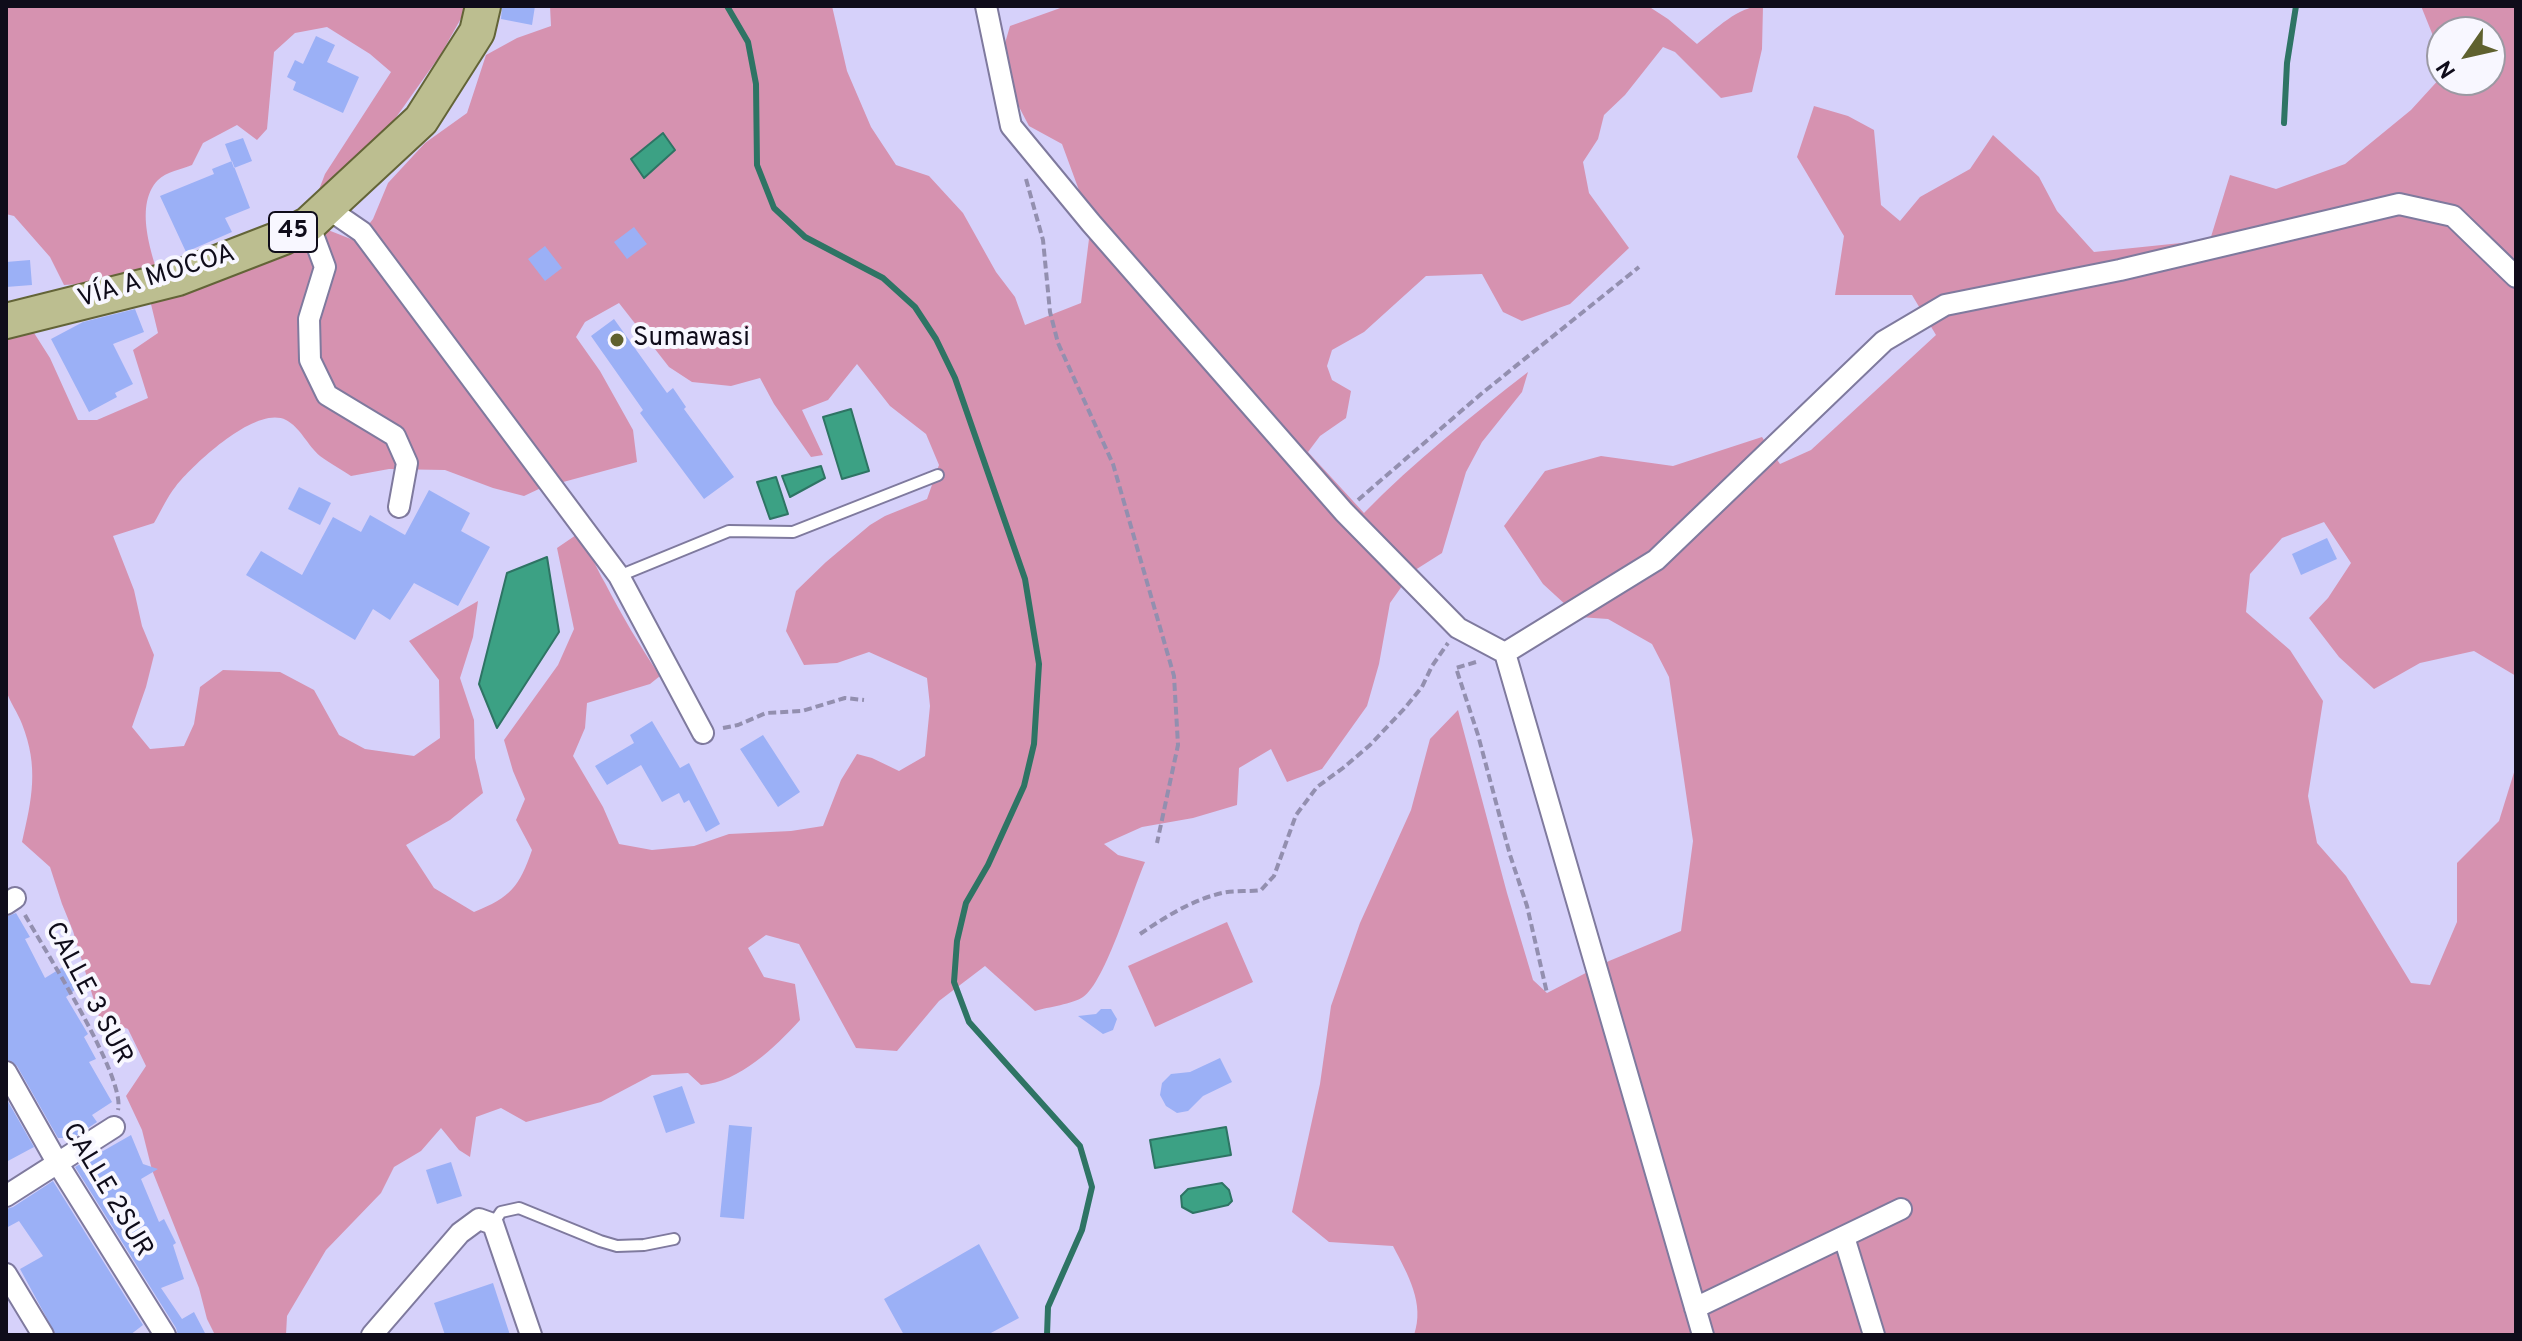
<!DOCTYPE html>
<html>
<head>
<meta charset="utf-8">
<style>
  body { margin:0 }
  #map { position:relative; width:2522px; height:1341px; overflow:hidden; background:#d6d1fa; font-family:Overpass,sans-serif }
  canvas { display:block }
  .frame { position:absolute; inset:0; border:8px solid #0f0c1a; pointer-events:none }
  .north { position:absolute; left:2426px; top:16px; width:80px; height:80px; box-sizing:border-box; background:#f8f7ff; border:2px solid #9b99a3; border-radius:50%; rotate:236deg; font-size:22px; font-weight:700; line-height:32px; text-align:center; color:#0f0c1a }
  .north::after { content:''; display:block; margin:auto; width:28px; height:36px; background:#5f612f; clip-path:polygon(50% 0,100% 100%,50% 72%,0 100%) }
</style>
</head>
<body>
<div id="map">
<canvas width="2522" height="1341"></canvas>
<div class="frame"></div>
<div class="north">N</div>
</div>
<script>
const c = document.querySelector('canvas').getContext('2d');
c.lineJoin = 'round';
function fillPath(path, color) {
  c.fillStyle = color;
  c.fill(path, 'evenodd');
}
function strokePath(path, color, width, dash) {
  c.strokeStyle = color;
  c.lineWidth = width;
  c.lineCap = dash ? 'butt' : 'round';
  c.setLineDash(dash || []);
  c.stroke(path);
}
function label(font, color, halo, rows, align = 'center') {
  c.font = font + ' Overpass,sans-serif';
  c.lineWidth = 8;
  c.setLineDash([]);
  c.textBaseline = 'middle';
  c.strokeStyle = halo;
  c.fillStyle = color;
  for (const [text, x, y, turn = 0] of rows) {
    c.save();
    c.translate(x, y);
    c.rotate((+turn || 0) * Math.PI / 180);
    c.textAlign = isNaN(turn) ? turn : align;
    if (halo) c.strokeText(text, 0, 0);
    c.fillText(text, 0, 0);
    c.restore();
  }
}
const green = new Path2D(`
  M6 6H468L441 54 375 147 315 200 325 174 391 72 370 54 327 27 295 33 274 52 267 129 257 140 237 125 203 143 192 165C182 169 166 172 158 180 132 207 154 261 164 292L284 237 328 230 356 241 373 219 388 183 425 143 467 113 486 55 517 38 551 26 550 6H832L847 71 871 127 896 165 929 176 963 213 996 272 1015 297 1025 325 1081 303 1091 223 1062 144 1029 126 1007 84 1003 50 1010 26 1066 6H1648L1668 19 1697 44C1716 29 1738 6 1763 6L1762 49 1752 92 1721 98 1675 52 1663 47 1625 95 1604 115 1598 139 1583 162 1589 193 1629 248 1570 304 1522 321 1503 312 1482 274 1426 276 1364 332 1332 350 1327 366 1332 380 1351 391 1346 418 1320 436 1308 452 1364 513C1415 461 1470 417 1528 372L1522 392 1482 442 1466 472 1442 553 1412 572 1390 603 1379 664 1367 706 1322 769 1287 782 1271 749 1239 768 1237 805 1193 818 1142 827 1104 844 1118 855 1145 862C1133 889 1105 983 1083 997 1073 1004 1048 1007 1035 1011L985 966 939 1001 897 1051 856 1048 799 944 766 935 748 948 764 977 795 984 800 1020C775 1047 740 1082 701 1085L688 1073 652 1075 601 1102 526 1122 501 1108 476 1117 470 1157 459 1150 441 1128 421 1151 394 1167 381 1193 326 1250 287 1316 286 1335H215L207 1319 199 1288 152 1170 142 1130 126 1096 146 1066 128 1029 99 1017 73 931 62 904 50 867 22 842C32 799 39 767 22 724 18 713 10 703 6 690V330L29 325 50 358 78 420H97L148 398 133 350 158 333 150 300 128 272 96 283 64 285 50 257 14 216 6 214ZM619 303 669 367 692 382 731 386 760 378 774 404 811 457 823 455 802 410 828 400 857 364 890 406 926 434 939 465 927 499 885 516 870 525 826 562 796 591 786 631 804 665 837 663 869 652 927 678 930 706 925 756 899 771 872 758 857 754 841 780 823 826 791 831 729 834 694 846 652 850 619 844 603 807 573 756 585 728 587 703 650 684 660 676C640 646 622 616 605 583 595 566 589 549 579 533L557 548 574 629 558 665 504 740 513 771 525 799 516 820 532 850C519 887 511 897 474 912L434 888 406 845 450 820 483 793 475 758 474 720 460 678 473 637 478 601 409 641 439 680 440 738 414 756 365 749 339 735 314 690 280 672 223 670 200 687 194 724 184 746 150 749 132 727 146 687 154 655 142 626 134 590 113 536 154 523C161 511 167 497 176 486 194 464 256 405 286 420 300 427 308 446 320 456 329 463 341 469 351 476L389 469 445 470 493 488 524 496 541 488 637 462 633 430 600 371 576 337 585 322Z
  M2421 6H2516V676L2474 651 2420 663 2374 689 2339 657 2309 618 2328 598 2351 563 2324 522 2282 538 2250 574 2246 612 2290 650 2323 701 2308 796 2317 843 2346 876 2411 983 2430 985 2457 922V863L2499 821 2516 766V1335H1414C1425 1303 1408 1275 1393 1246L1329 1242 1292 1212 1320 1084 1331 1006 1360 923 1411 810 1430 739 1458 710 1507 893 1533 980 1547 993 1609 961 1681 931 1693 841 1669 677 1652 644 1608 619 1579 617 1543 584 1504 526 1545 471 1601 456 1673 466 1762 437 1780 464 1811 450 1936 335 1912 295H1835L1844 236 1797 157 1814 106 1848 116 1874 130 1881 205 1900 221 1920 197 1970 169 1993 135 2039 177 2057 211 2094 252 2210 240 2230 175 2276 189 2345 164 2411 110 2442 76V80H2490V32H2442V58Z
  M1227 922 1253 982 1155 1027 1128 966Z`);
const water = new Path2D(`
  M663 133 675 150 644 178 631 159Z
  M851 409 869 471 842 479 823 417Z
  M821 466 825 478 790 497 782 476Z
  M776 477 788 514 770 519 757 482Z
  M547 557 559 632 497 728 479 684 507 573Z
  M1226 1127 1231 1155 1155 1168 1150 1140Z
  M1222 1183 1229 1190 1232 1201 1228 1205 1193 1213 1182 1207 1181 1196 1188 1189Z`);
const stream = new Path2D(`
  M727 6 748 42 756 84 757 165 774 208 805 237 883 278 915 307 936 339 955 378 1025 579 1039 664 1034 744 1024 786 988 865 966 903 957 941 954 982 969 1022 1080 1146 1092 1187 1082 1230 1048 1307 1047 1335
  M2284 123 2287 63 2296 6`);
const building = new Path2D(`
  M502 6H535L532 25 501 19Z
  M316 36 335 45 327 62 359 77 343 113 293 90 296 82 287 77 295 60 303 64Z
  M243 138 252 161 234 168 225 144Z
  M232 161 250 208 225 218 232 232 186 252 160 196 214 174 212 169Z
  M634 227 647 244 627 259 614 242Z
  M545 246 562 268 545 281 528 259Z
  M30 260 32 285 6 287V262Z
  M135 309 144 332 113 344 133 384 115 393 117 397 89 412 51 339 83 322Z
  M614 319 667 393 673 388 686 407 684 409 734 477 704 499 640 413 643 410 591 336Z
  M299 487 331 503 320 525 288 509Z
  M429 490 470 513 461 531 490 547 458 606 414 583 390 620 373 609 355 640 246 575 261 551 302 575 333 517 361 532 370 515 405 535Z
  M2327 538 2337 559 2301 575 2292 554Z
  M652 721 680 768 689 763 720 824 706 832 689 800 684 803 679 793 662 802 641 765 607 785 595 766 634 743 630 735Z
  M763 735 800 792 778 807 740 749Z
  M16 913 30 937 25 939 45 978 71 962 80 986 66 997 88 1034 84 1037 96 1059 89 1062 112 1102 92 1115 97 1122 73 1138H58L17 1066 6 1059V917Z
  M1101 1009H1111L1117 1019 1113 1030 1103 1034 1078 1016 1096 1014Z
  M1220 1058 1232 1082 1203 1096 1188 1111 1177 1113 1166 1106 1160 1095 1162 1083 1171 1074 1190 1072Z
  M682 1086 695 1123 666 1133 653 1096Z
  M6 1098 34 1147 6 1162Z
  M729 1125 752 1127 744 1219 720 1217Z
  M131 1135 143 1164 158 1169 141 1179 159 1222 164 1219 176 1243 173 1245 184 1279 161 1288 182 1319 194 1312 206 1335H178L176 1328 75 1167Z
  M451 1162 462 1196 437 1204 426 1170Z
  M53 1181 143 1325 130 1335H56L20 1269 43 1256 19 1221 6 1228V1209L13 1207Z
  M979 1244 1019 1318 987 1335H904L884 1299Z
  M493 1283 510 1335H445L434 1303Z`);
const path = new Path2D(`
  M1026 179 1043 240 1050 312 1058 343 1113 464 1174 676 1178 745 1157 843
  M1358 500 1481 394 1639 267
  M1476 662 1456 668 1478 735 1510 855 1527 906 1547 993
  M723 728 738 725 766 713 802 711 845 698 864 700
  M25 915C45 951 126 1077 118 1110
  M1140 934C1165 917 1192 900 1222 893 1234 890 1248 892 1261 890L1274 876 1296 815 1317 787 1343 768 1370 745 1404 709 1422 687 1432 666 1448 643`);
const lane = new Path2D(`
  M619 576 729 531 793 532 938 475
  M493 1224 501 1212 519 1208 600 1241 617 1246 644 1245 674 1239`);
const street = new Path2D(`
  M986 6 1011 126 1091 223 1344 512 1458 628 1505 653 1703 1335
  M327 208 362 232 619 576 703 733
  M309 224 325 267 309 319 310 360 327 395 395 436 407 463 399 507
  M1505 653 1656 560 1884 341 1945 305 2120 270 2399 204 2453 216 2516 277
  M6 904 15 898
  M6 1072 58 1164 165 1335
  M6 1196 114 1127
  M1844 1237 1874 1335
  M6 1274 43 1335
  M1695 1308 1901 1209
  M372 1335 460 1233 479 1219 493 1224 531 1335`);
const primary = new Path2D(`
  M6 321 178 278 284 237 309 224 421 120 477 32 483 6`);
const markers = [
  [617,340,8,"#5f612f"]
];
const shields = [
  [293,232,48]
];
const shieldNames = [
  ["45",293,232]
];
const streetNames = [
  ["VÍA A MOCOA",157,278,-17],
  ["CALLE 3 SUR",87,994,62],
  ["CALLE 2SUR",106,1191,59]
];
const poiNames = [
  ["Sumawasi",633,340]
];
fillPath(green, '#d692b0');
fillPath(water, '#3ca184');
strokePath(water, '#2e7464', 2);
strokePath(stream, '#2e7464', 6);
fillPath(building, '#9bb0f6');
strokePath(lane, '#7f7a9e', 14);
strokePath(street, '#7f7a9e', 24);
strokePath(primary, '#636437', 38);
strokePath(path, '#938faf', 4, [8, 4]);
strokePath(lane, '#fff', 10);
strokePath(street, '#fff', 20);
strokePath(primary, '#bcbe90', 34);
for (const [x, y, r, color] of markers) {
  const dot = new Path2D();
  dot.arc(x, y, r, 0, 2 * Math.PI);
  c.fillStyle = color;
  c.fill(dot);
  strokePath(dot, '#f8f7ff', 3);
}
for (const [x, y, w] of shields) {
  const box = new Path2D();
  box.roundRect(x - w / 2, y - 20, w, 40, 6);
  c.fillStyle = '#f8f7ff';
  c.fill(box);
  strokePath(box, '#0f0c1a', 2);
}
label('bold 24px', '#0f0c1a', null, shieldNames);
label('26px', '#0f0c1a', '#f8f7ff', streetNames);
label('26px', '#0f0c1a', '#f8f7ff', poiNames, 'left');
</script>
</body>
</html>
